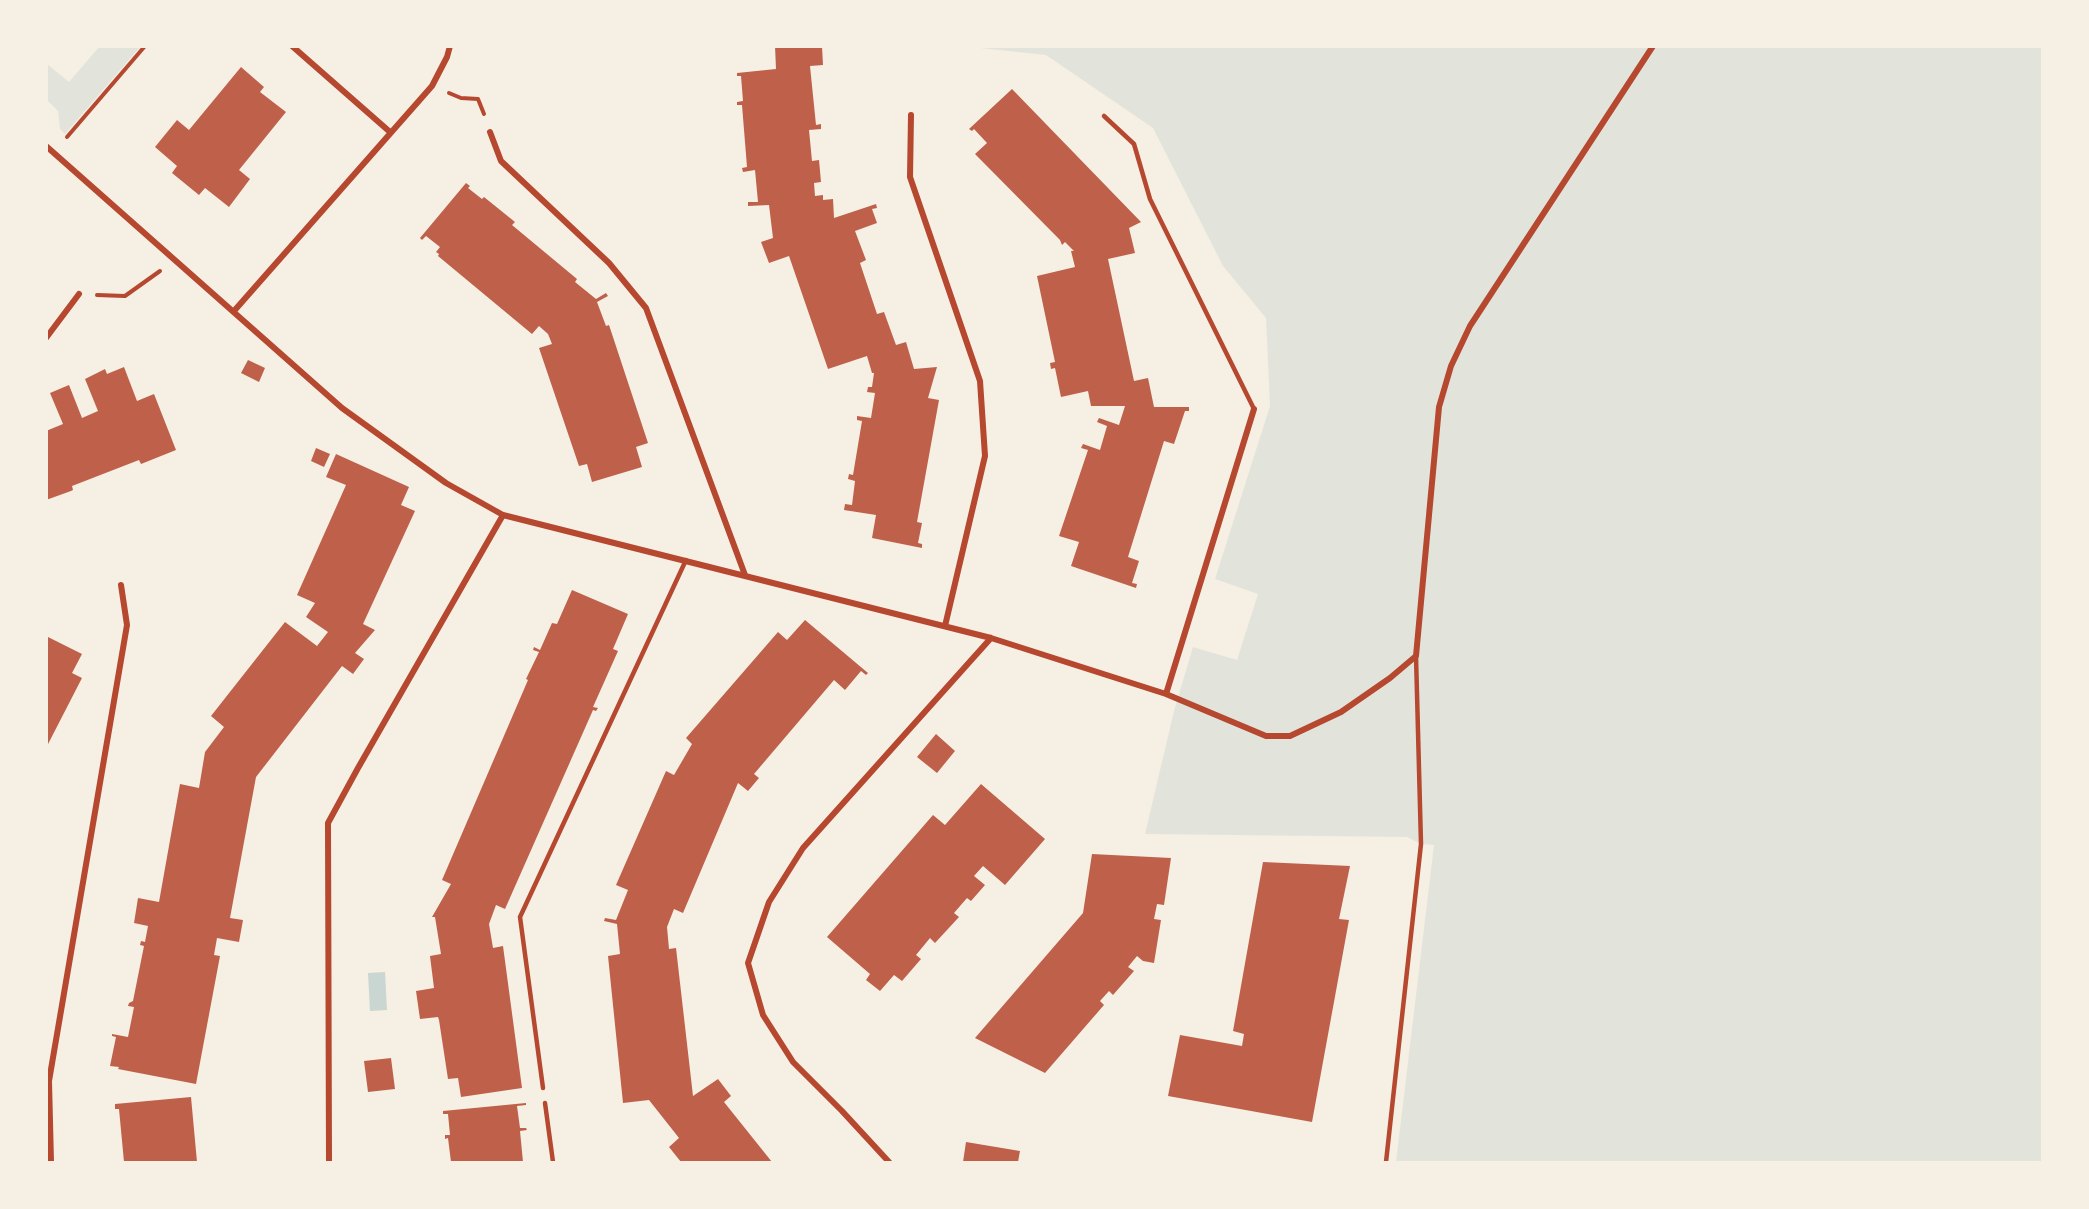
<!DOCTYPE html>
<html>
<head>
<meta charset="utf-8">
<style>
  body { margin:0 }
  #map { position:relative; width:2089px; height:1209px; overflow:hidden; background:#f6efe4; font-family:Inter,sans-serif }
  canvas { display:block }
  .frame { position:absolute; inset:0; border:48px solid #f6efe4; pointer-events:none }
</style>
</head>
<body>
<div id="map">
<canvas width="2089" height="1209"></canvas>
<div class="frame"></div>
</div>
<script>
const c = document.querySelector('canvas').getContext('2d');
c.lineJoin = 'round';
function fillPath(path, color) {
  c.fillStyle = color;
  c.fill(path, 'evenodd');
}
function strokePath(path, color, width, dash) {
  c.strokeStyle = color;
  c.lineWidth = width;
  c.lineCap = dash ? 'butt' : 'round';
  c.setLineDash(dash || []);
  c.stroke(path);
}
const green = new Path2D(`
  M99 47H140L65 134 60 129 58 111 47 100V64L69 82Z
  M971 47H2042V1162H1396L1434 845 1421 844 1407 837 1145 834 1174 711 1193 647 1237 660 1258 594 1215 579 1270 406 1266 318 1223 266 1153 128 1046 55Z`);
const water = new Path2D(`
  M385 972 387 1010 370 1011 368 973Z`);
const building = new Path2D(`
  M775 46H822L823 65 810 66 816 125 821 124V129L809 130 812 161 819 160 821 182 814 183 815 196 823 195V200L833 199 834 218 876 204 877 208 872 209 877 223 855 231 866 260 860 263 877 314 884 312 896 345 906 342 914 369 937 367 928 398 939 400 917 522 922 523 918 543 922 544V548L872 538 876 515 844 510 845 504 852 505 855 481 848 479 849 474 853 475 862 421 857 420V416L871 418 875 393 867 392 868 387H872L874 373H872L867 356 828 369 789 256 769 263 761 242 773 238 769 205 748 206V202H758L755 170 743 172 742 168 747 167 742 105H737V102L743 101 741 76H737V73L776 69Z
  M241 67 264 87 260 92 286 112 239 170 250 179 229 207 205 188 199 195 172 173 177 166 155 147 177 120 189 130Z
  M1012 89 1141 222 1129 228 1135 253 1108 259 1134 381 1148 378 1154 407H1189V411H1185L1174 444 1164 441 1128 557 1139 561 1132 583 1137 584 1136 588 1071 566 1079 542 1059 536 1088 450 1081 448 1083 444 1100 450 1107 426 1097 422 1099 418 1119 425 1125 406H1091L1088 391 1061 397 1055 368 1051 369 1050 363 1055 362 1037 276 1075 267 1071 251H1074L1065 242 1062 245 1060 240 975 154 987 143 974 129 972 131 969 129Z
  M466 183 470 186 468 188 482 199 484 197 515 222 512 225 577 279 575 282 596 299 606 293 608 296 597 302 606 326 609 325 648 443 636 447 642 467 592 482 587 464 579 466 539 348 552 344 548 334 539 326 532 334 438 256 439 254 436 252 440 247 426 236 422 240 420 238Z
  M248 360 265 368 259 382 241 373Z
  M124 367 137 401 154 394 176 450 141 464 139 460 72 486 73 490 71 491 46 500V431L63 424 50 393 69 385 82 418 98 411 85 379 105 369 107 374Z
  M316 448 330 454 324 467 311 461Z
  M336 454 409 487 401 505 415 511 363 624 375 630 355 653 364 659 353 674 342 666 256 777 230 918 243 920 239 942 217 938 214 955 220 956 196 1084 118 1069 119 1067 110 1066 116 1037 112 1036V1034L128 1037 134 1007 128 1006 129 1003 133 1001 144 946 140 945 141 941 145 942 148 926 134 923 138 898 159 902 180 784 199 788 205 752 224 727 211 716 285 622 317 646 328 632 306 617 315 603 297 595 346 485 326 477Z
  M572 590 628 614 613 649 618 651 593 707 598 708 596 711 593 710 505 909 496 905 489 924 493 948 503 946 522 1088 461 1097 458 1078 448 1079 439 1020 438 1017 420 1019 416 991 434 988 430 956 441 954 435 917H432L451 884 442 880 528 680 526 679 539 652 533 650 534 647 540 650 552 623 557 624Z
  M805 620 868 673 866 675 861 671 845 690 834 680 754 774 759 778 748 791 738 783 683 913 674 909 667 927 669 949 676 948 693 1096 718 1079 731 1096 724 1102 772 1162H681L669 1147 679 1138 649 1100 623 1103 608 956 620 954 617 924 604 921 605 918 616 920 628 890 616 885 666 771 674 775 692 744 686 738 778 632 787 640Z
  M46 636 82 654 72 673 82 678 46 748Z
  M936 734 955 751 937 773 917 757Z
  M981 784 1045 839 1005 885 983 866 974 876 985 885 971 901 967 898 954 913 959 917 935 943 930 938 916 955 921 959 902 981 894 975 880 991 866 980 870 974 827 937 933 815 945 825Z
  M1092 854 1171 858 1164 905 1157 904 1154 919 1161 920 1154 963 1143 961 1137 956 1128 967 1134 971 1113 995 1109 991 1100 1001 1104 1005 1045 1073 975 1038 1083 913Z
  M1263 862 1350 866 1339 919 1349 920 1312 1122 1168 1096 1180 1035 1242 1046 1244 1034 1233 1031Z
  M391 1058 395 1089 368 1092 364 1061Z
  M191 1097 197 1162H124L119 1109H115V1104Z
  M526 1103V1105L517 1106 520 1128H526L527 1130 520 1131 523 1162H451L448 1138 445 1139V1135H450L448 1114H443V1111Z
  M966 1142 1020 1151 1018 1162H963Z`);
const path = new Path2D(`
  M449 93 461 98 478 99 484 114
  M67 137 145 46
  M97 295 125 296 160 271`);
const service = new Path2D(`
  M1104 116 1134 144 1150 199 1254 409
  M543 1088 520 917 686 560
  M545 1103 553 1162
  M1386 1162 1421 844 1416 656`);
const minor = new Path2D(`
  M292 46 390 132
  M911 115 910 177 980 381 985 456 945 626
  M490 132 501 161 609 263 646 308 745 575
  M46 146 342 408 446 483 503 515 991 638 1166 694 1266 736H1290L1341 712 1390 678 1416 656 1439 407 1451 366 1470 326 1653 46
  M234 311 432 86 447 57 450 46
  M46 338 79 294
  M1166 694 1254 409
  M51 1162 49 1081 127 625 121 585
  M329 1162 328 823 358 768 503 515
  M889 1162 842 1111 793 1062 763 1015 748 963 769 902 803 848 991 638`);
fillPath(green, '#e2e4dc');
fillPath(water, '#c9d6d2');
fillPath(building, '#bf614a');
strokePath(path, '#b5482f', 4);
strokePath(service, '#b5482f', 4.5);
strokePath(minor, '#b5482f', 6);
</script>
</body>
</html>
